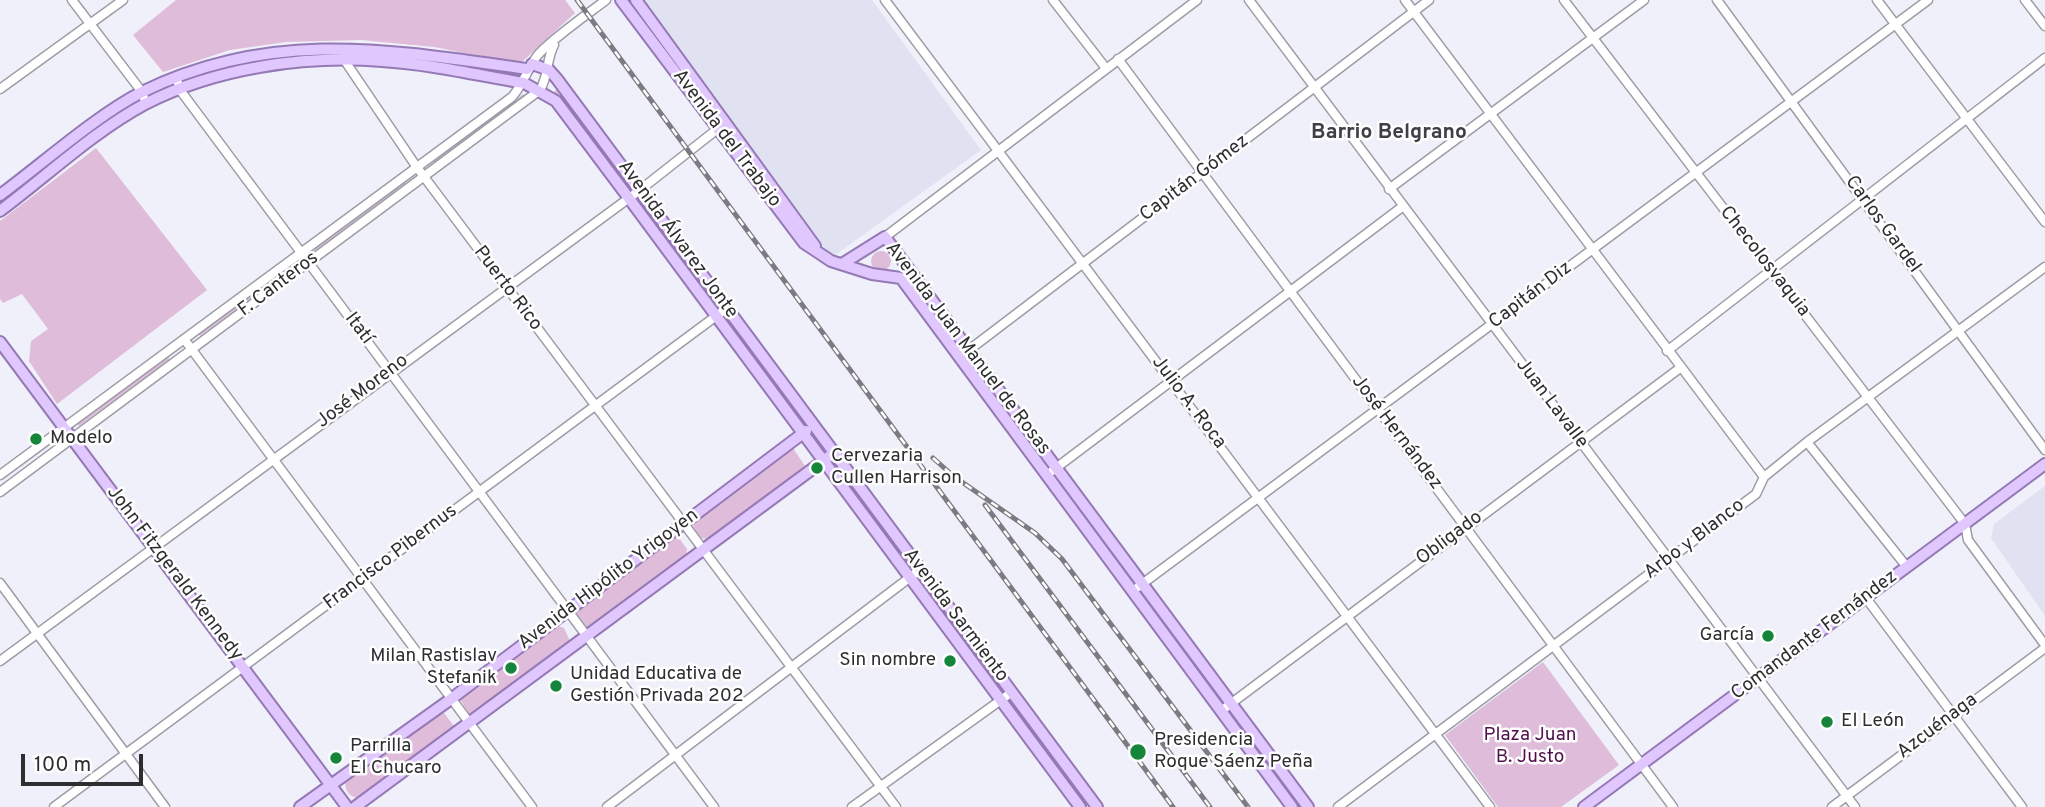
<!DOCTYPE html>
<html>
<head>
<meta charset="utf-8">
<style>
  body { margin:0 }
  #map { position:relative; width:2045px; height:807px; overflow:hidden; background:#eff0f9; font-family:Overpass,sans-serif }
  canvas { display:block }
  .scale { position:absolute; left:21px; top:754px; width:122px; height:32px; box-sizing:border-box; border:4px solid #2e2e31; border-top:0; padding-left:9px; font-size:21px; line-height:24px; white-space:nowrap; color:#2e2e31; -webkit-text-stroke:5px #fefefe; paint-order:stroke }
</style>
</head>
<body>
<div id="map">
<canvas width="2045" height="807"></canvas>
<div class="scale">100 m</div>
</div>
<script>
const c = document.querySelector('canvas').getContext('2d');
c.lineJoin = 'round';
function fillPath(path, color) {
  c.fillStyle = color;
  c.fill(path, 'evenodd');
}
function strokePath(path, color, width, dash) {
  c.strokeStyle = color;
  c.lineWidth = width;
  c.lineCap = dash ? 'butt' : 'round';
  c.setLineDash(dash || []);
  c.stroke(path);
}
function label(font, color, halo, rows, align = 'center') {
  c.font = font + ' Overpass,sans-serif';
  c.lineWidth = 5;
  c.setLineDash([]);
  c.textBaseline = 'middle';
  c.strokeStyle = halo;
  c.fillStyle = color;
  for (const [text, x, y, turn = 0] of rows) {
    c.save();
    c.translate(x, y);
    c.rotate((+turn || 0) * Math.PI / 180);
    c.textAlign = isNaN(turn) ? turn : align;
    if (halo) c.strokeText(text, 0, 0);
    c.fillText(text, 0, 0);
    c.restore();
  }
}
const built = new Path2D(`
  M642 0H872L981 150 831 258Z
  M2045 486V616L1991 538 1994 524Z`);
const green = new Path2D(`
  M176 0H565L575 13 523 61 509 62 434 47 361 40 286 42 230 50 163 72 133 35Z
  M557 87 625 178 618 179 554 93Z
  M523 94 525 97 434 163 432 160Z
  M96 148 207 290 57 404 29 361 31 341 48 329 22 294 3 303 0 299V221Z
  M404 181 406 184 315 251 313 248Z
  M646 206 713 299 710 300 641 207Z
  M871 261a10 10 0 1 1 20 0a10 10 0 1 1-20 0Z
  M289 267 291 270 200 336 198 333Z
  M731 321 798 413 795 414 728 324Z
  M168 357 170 360 79 426 77 423Z
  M793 448 805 466 708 539 700 538 693 529 694 520Z
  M843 470 909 559 905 564 837 473Z
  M673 537 679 538 687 549 686 556 591 627H585L576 613 578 608Z
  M926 585 995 676 993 681 923 588Z
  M555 625 564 628 570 641 472 714 468 713 459 697Z
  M1543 662 1619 765 1561 807H1498L1445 735Z
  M438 713H444L454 726 451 731 361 799C351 797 346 794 345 783Z`);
const minor = new Path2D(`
  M72 0 142 92 146 104
  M885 0 1490 807
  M1053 0 1105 67
  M1249 0 1855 807
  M1405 0 1764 477
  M1564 0 1965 524 1968 540 2045 645
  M1717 0 2045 450
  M1877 0 2045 222
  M2025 0 2045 26
  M343 58 416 166 896 807
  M1118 59 1673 807
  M177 79 180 90 714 807
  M0 89 123 0
  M1389 189 1644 0
  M885 237 1197 0
  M184 339 532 807
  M1667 351 2045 58
  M965 353 1429 0
  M1807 442 1907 567
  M1052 471 1402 207
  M0 475 512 97C523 84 527 70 537 56 549 41 589 13 606 0
  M0 492 540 90C549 75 546 60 554 45
  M0 583 165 807
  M1138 587 1928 0
  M1866 598 2022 807
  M0 661 640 190 720 127
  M1221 711 1680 368
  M54 807 727 308
  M607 807 921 569
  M852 807 1012 692
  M1338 807 1756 494 1764 477 1807 442 2045 267
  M1832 807 2045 648`);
const major = new Path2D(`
  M621 0 804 243 831 261 872 274 901 278 1292 807
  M636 0 815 246
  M532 64 549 70 557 79 1097 807
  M0 195C42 164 97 115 142 92 272 28 391 50 527 69
  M0 211C47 176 93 132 145 104 215 68 304 55 382 61 430 64 477 75 524 83L556 101 628 197 1080 807
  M842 264 885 237 1308 807
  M0 342 347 807
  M300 807 451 699 806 431
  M355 807 834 453
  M1584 807 2045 464`);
const rail = new Path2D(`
  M577 0 1173 807
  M933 458 959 481
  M952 475 1035 533 1062 559 1248 807
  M985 505 1210 807`);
const markers = [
  [36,439,7,"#16853c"],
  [817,468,7,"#16853c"],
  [1768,636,7,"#16853c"],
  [950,661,7,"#16853c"],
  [511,668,7,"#16853c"],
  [556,686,7,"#16853c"],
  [1827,722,7,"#16853c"],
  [1138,752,9,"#16853c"],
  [336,758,7,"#16853c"]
];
const streetNames = [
  ["Avenida del Trabajo",726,139,53],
  ["Capitán Gómez",1195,179,-37],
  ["Carlos Gardel",1882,225,54],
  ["Avenida Álvarez Jonte",677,240,54],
  ["Checolosvaquia",1764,262,52],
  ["F. Canteros",279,285,-37],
  ["Puerto Rico",507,289,53],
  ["Capitán Diz",1531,296,-37],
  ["Itatí",358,329,53],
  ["Avenida Juan Manuel de Rosas",967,349,53],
  ["José Moreno",363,392,-37],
  ["Julio A. Roca",1188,403,53],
  ["Juan Lavalle",1551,404,53],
  ["José Hernández",1396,433,53],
  ["Obligado",1450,539,-37],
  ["Arbo y Blanco",1695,540,-37],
  ["Francisco Pibernus",391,558,-37],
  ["John Fitzgerald Kennedy",174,574,53],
  ["Avenida Hipólito Yrigoyen",609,580,-37],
  ["Avenida Sarmiento",955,616,53],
  ["Comandante Fernández",1815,636,-37],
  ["Azcuénaga",1938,727,-37]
];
const poiNames = [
  ["Modelo",50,439],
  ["Cervezaria",831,457],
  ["Cullen Harrison",831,479],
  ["García",1754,636,"right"],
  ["Milan Rastislav",497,657,"right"],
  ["Stefanik",497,679,"right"],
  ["Sin nombre",936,661,"right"],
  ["Unidad Educativa de",570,675],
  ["Gestión Privada 202",570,697],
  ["El León",1841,722],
  ["Presidencia",1154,741],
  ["Roque Sáenz Peña",1154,763],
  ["Parrilla",350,747],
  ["El Chucaro",350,769]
];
const parkNames = [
  ["Plaza Juan",1530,736],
  ["B. Justo",1530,758]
];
const neighbourhoodNames = [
  ["Barrio Belgrano",1389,134]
];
fillPath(built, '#e0e2f2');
fillPath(green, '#dfbcda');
strokePath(minor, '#9b9ca5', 11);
strokePath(major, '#9579b5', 14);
strokePath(minor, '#fff', 8);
strokePath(major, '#e0c7fd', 10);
strokePath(rail, '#7b7b81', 5);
strokePath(rail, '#fefefe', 2.5, [8]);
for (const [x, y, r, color] of markers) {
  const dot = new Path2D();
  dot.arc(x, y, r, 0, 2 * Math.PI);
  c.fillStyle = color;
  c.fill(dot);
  strokePath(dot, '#fefefe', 2.5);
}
label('19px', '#2e2e31', '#fefefe', streetNames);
label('19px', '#2e2e31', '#fefefe', poiNames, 'left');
label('19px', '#51104d', '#fefefe', parkNames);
label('bold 21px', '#3f4047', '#fefefe', neighbourhoodNames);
</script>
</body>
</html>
